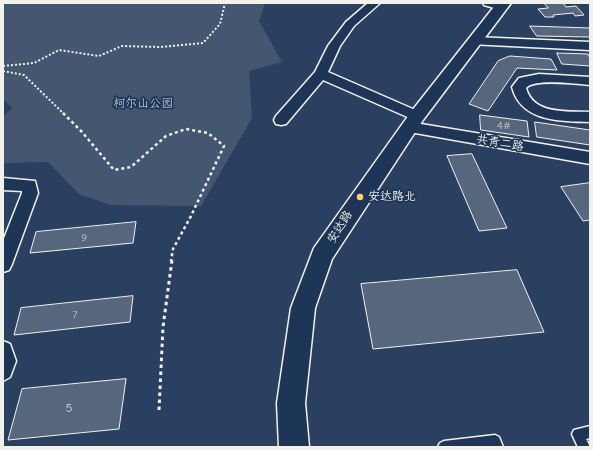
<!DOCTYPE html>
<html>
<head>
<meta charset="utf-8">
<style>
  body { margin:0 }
  #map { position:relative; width:593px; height:450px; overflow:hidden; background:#2a4060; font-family:Delius,sans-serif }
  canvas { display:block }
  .frame { position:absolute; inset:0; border:4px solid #f4f1e8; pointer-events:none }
</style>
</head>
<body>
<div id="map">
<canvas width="593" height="450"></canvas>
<div class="frame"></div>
</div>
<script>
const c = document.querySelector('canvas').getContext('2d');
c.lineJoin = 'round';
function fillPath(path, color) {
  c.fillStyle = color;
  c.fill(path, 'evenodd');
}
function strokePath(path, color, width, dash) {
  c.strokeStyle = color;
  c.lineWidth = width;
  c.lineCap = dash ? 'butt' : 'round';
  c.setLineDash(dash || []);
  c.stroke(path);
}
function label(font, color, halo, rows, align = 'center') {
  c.font = font + ' Delius,"LXGW WenKai TC",sans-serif';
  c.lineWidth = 3.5;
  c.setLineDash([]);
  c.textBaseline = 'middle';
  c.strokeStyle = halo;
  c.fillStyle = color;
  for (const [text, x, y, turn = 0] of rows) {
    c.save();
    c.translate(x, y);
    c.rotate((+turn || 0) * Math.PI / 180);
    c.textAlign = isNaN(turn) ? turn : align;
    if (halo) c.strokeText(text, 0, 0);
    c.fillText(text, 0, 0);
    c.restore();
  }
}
const green = new Path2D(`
  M3 3H265L259 21 282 62 249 71 252 118 201 206 111 205 79 194 48 162 3 163V116L12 108 3 99Z`);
const building = new Path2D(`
  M544 3H563L566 7 576 6 584 15 575 16 573 13 553 15 554 17H545L538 9 548 8Z
  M530 26 590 28V37L537 36Z
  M557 53 588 54 590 58V66L562 64Z
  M510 56 551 59 557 70 517 68 488 111 469 104 498 61Z
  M480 115 527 121 529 137 481 130Z
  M535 122 590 130V145L537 137Z
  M472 154 507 228 479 231 447 156Z
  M590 183V220L583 221 561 187Z
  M136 222 133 243 30 253 36 232Z
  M517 270 544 332 373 349 361 284Z
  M133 296 130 322 14 335 21 308Z
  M126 379 119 429 8 440 22 389Z`);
const pathFar2 = new Path2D(`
  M3 66 34 63 59 50 99 56 122 46 161 47 203 43 220 24 225 3
  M3 71 24 75 64 114`);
const pathFar1 = new Path2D(`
  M63 113 82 132 114 170 131 167 166 136 186 129 208 133 224 146 191 216 173 249 171 261`);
const path = new Path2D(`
  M159 410 163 327 172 260`);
const lane = new Path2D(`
  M590 426V438L586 439 590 447H578L572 434 574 430Z
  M495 435 499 437 503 447H438L440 443 444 441Z`);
const street = new Path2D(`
  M368 3H380L354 26 340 46 328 72 422 113 424 116 422 119 417 121 412 119 323 80 286 124 281 125 276 124 274 120 276 116 315 72 328 46 346 22Z
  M483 3H499L506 7 501 10 484 5Z
  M474 37 590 42V50L470 44 468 41 470 38Z
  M539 74 590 77V85C577 84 534 78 526 88 533 115 567 111 590 112V122C560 121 521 122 512 87L519 78Z
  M409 122 590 152V164L404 131 402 127 404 123Z
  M3 178 35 181 38 193 12 264 9 270 3 272V241L22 193V191L3 190Z
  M3 341 10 344 16 361 10 377 3 381Z`);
const secondary = new Path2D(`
  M497 3H511L423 120 332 259 315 308 305 403 309 447H279L277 403 291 308 314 248 411 112Z`);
const markers = [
  [360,197,4,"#ffd166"]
];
const numberNames = [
  ["4#",504,126],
  ["9",84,238],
  ["7",75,315]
];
const parkNames = [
  ["柯尔山公园",143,104]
];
const streetNames = [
  ["共青二路",500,143,10],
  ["安达路",340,227,-58]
];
const poiNames = [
  ["安达路北",368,197]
];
const nearNumbernames = [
  ["5",69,409]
];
fillPath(green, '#445771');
fillPath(building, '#56677d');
strokePath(building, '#f4f1e8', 1);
strokePath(lane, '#f4f1e8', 3);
strokePath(street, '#f4f1e8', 3);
strokePath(secondary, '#f4f1e8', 3);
strokePath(pathFar2, '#f4f1e8', 2, [2, 2]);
strokePath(pathFar1, '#f4f1e8', 2.5, [3, 3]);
strokePath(path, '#f4f1e8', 3, [3.5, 3.5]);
fillPath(lane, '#1d3557');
fillPath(street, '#1d3557');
fillPath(secondary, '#1d3557');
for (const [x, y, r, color] of markers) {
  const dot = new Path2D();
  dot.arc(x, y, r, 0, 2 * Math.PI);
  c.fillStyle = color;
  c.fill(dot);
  strokePath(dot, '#1d3557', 1.5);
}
label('10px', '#cccecd', null, numberNames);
label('12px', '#bfc3c4', '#1d3557', parkNames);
label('12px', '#f4f1e8', '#1d3557', streetNames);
label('12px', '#f4f1e8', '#1d3557', poiNames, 'left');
label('12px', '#cccecd', null, nearNumbernames);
</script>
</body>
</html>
